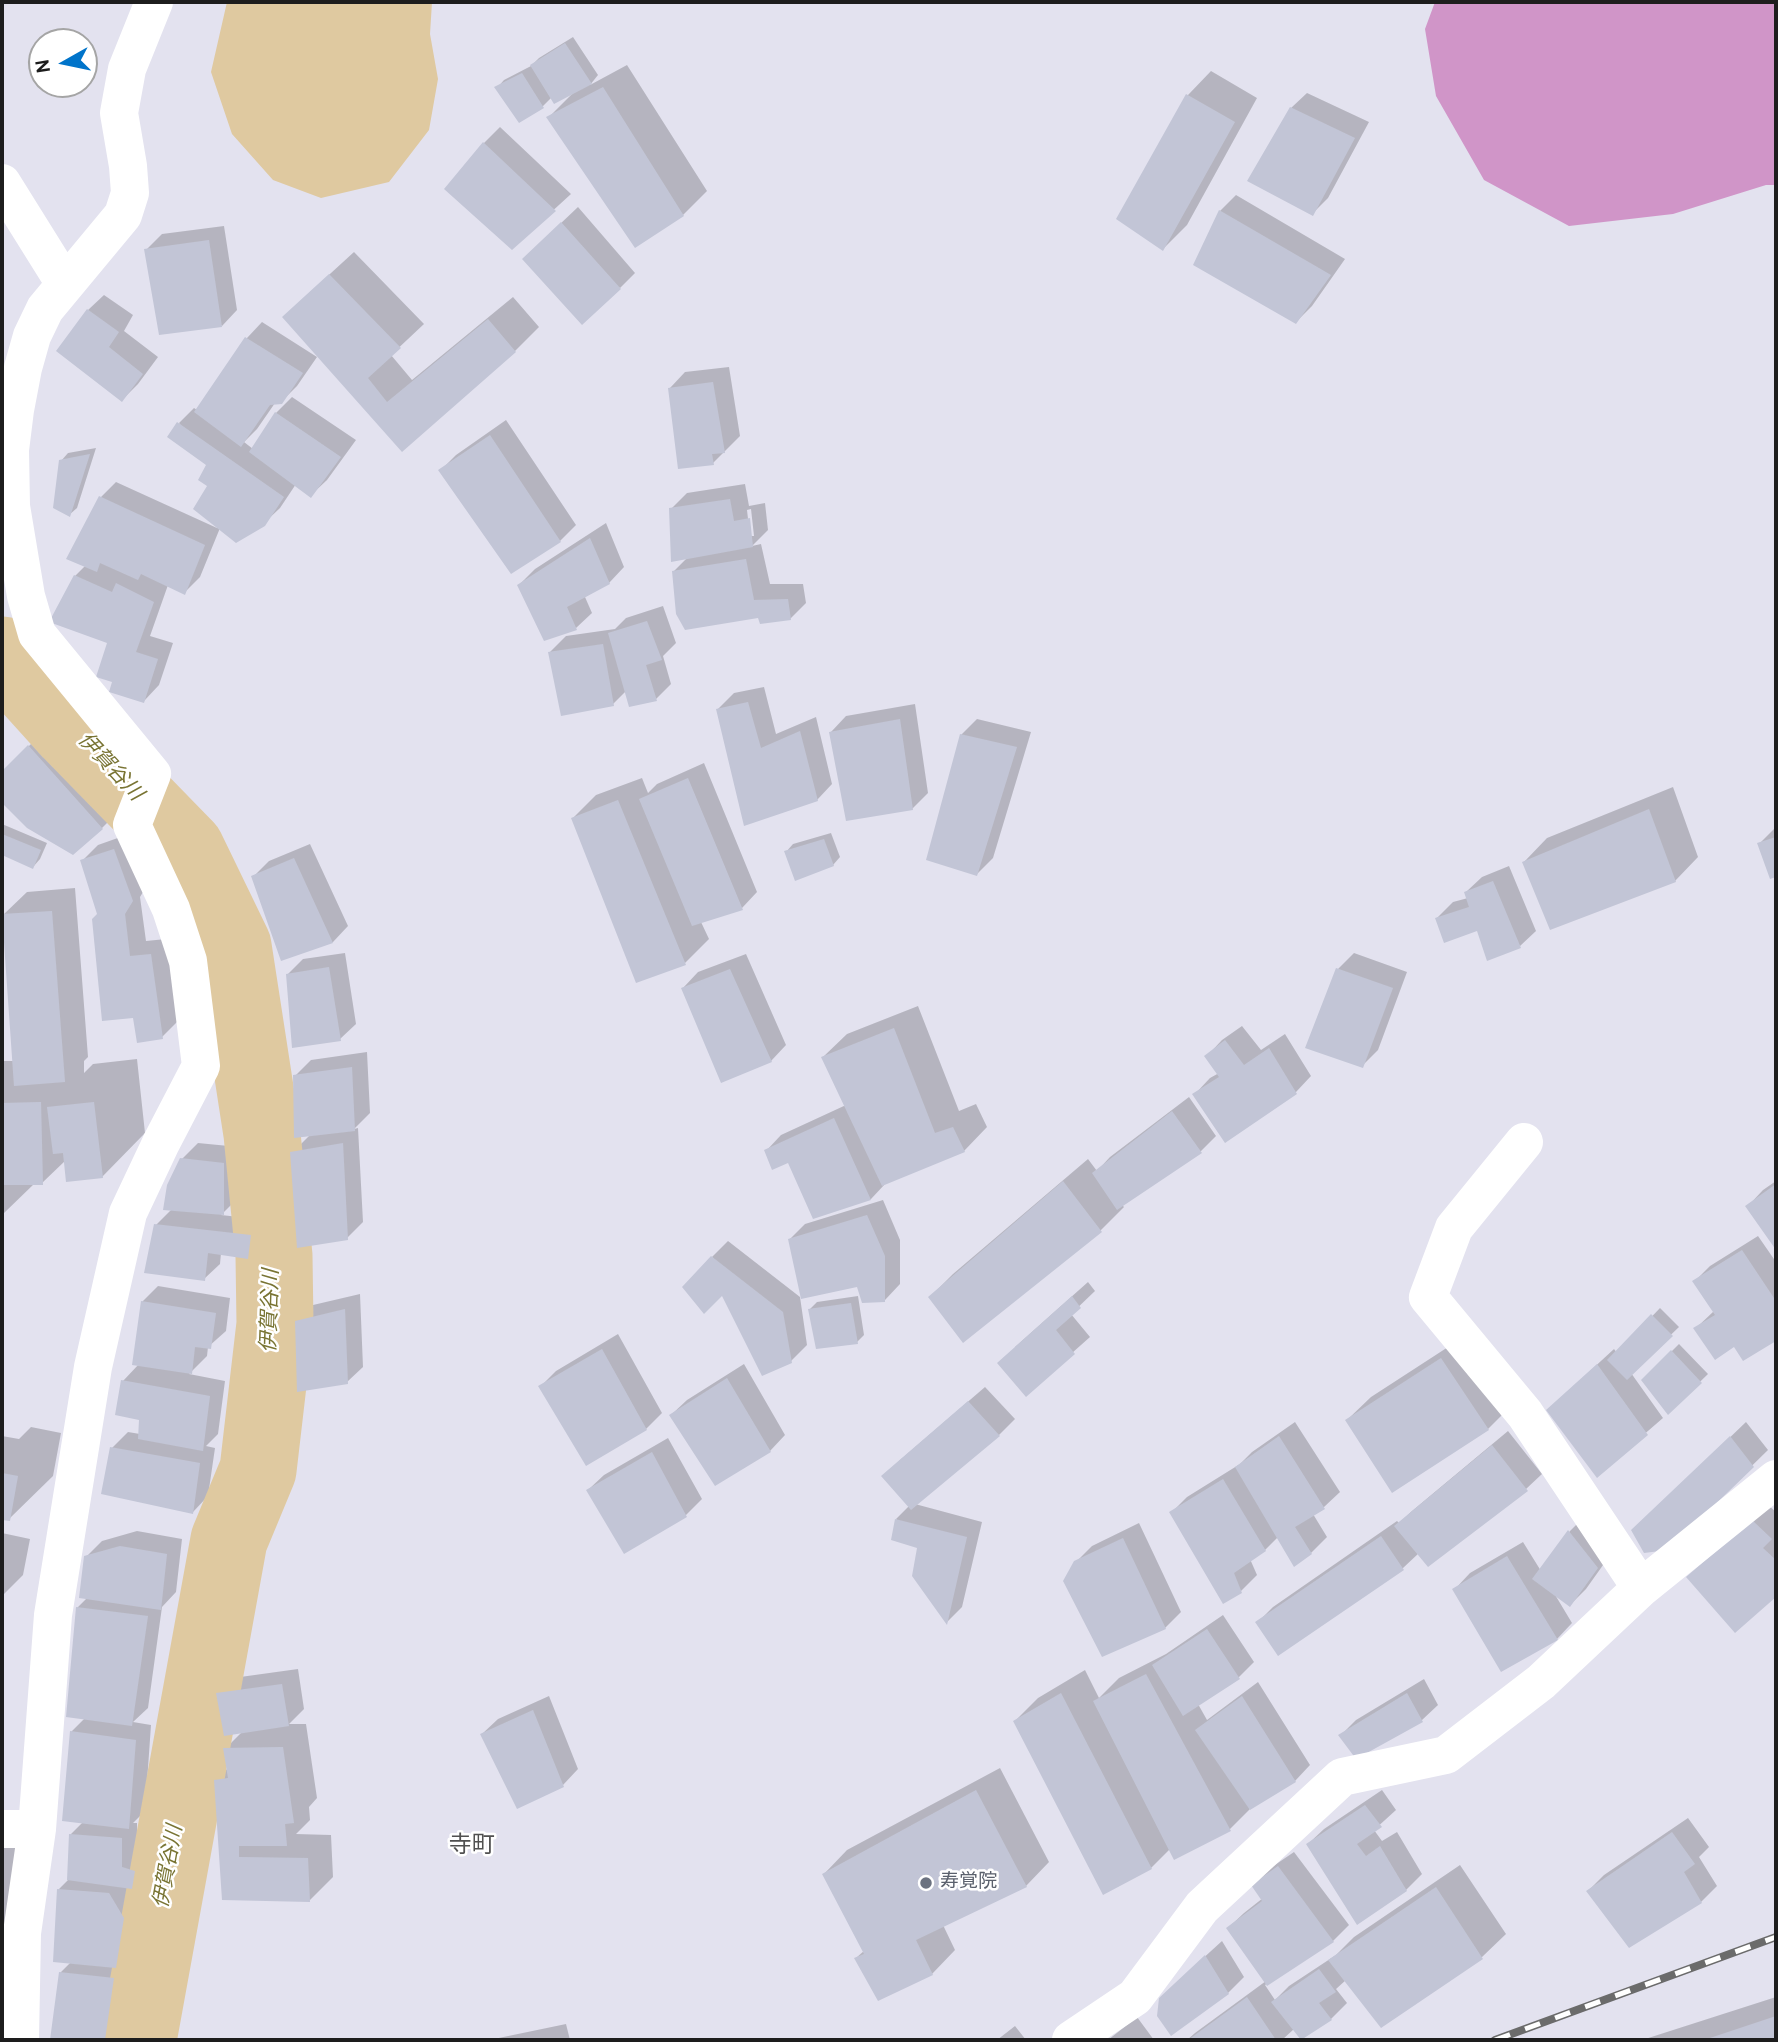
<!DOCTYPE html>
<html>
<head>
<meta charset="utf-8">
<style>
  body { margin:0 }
  #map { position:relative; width:1778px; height:2042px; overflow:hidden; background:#e3e2ef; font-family:Overpass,sans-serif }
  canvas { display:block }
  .frame { position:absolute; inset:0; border:4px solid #1d1d1d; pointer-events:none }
  .north { position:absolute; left:28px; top:28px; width:70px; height:70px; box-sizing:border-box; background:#fff; border:2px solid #a5a5a5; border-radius:50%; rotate:261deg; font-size:19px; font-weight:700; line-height:28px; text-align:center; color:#1d1d1d }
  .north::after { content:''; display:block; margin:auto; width:24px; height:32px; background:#0074ca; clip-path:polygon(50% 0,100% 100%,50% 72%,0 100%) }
</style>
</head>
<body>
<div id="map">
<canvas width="1778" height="2042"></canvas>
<div class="frame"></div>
<div class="north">N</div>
</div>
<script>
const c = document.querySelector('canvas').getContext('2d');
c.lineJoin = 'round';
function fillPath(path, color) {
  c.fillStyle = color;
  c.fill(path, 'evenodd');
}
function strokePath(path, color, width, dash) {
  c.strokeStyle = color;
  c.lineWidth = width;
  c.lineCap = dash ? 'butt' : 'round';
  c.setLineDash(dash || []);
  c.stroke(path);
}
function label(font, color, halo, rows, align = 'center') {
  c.font = font + ' Overpass,"Noto Sans JP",sans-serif';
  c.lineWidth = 5;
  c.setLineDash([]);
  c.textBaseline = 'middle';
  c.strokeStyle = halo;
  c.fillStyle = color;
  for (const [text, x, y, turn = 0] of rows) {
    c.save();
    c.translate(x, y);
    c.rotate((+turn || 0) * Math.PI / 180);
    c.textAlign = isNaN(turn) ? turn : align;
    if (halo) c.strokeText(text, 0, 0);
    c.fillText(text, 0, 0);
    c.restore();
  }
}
const forest = new Path2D(`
  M1435 2H1776V185H1766L1673 214 1569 226 1484 180 1436 96 1425 29Z`);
const water = new Path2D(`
  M227 2H432L430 34 438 79 429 130 389 182 321 198 273 180 232 134 211 72Z`);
const shadow = new Path2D(`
  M573 37 598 75 590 85 627 65 707 191 683 215 548 118 573 93 552 97 543 106 519 121 497 88 504 80 531 66 539 58Z
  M1211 71 1257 98 1187 225 1163 249 1118 219 1188 95Z
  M1307 93 1369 122 1328 198 1312 214 1291 108Z
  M500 127 571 194 512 248 446 189 484 143Z
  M1236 195 1345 259 1312 306 1296 322 1220 211Z
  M578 207 635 273 620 288 540 243Z
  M224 226 237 310 222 326 146 250 162 234Z
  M354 252 424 324 391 355 412 380 513 297 539 327 515 351 402 450 308 294Z
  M104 295 133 315 124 331 158 357 138 384 122 400 88 310Z
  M262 322 317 357 297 386 281 402 275 403 257 429 244 442 253 449 276 413 292 397 356 440 327 480 311 495 296 484 280 508 263 524 220 528 200 577 184 593 168 585 150 636 173 643 159 685 144 701 114 681 109 642 75 576 86 565 101 497 116 482 217 528 209 485V465L179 423 194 408 197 410 247 338Z
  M729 367 740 436 713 463 670 388 685 372Z
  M506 420 576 525 560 541 512 571 440 471 456 455Z
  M96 448 77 508 69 515 61 461 68 453Z
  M745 484 749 506 765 503 768 530 752 546 761 544 770 584H803L806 603 790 619 760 616 674 571 688 557 671 509 687 493ZM751 509 754 536H750L747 510Z
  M606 523 624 567 609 583 585 597 592 613 576 628 519 585 535 569Z
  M663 606 676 643 663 656 671 684 656 699 626 691 613 704 550 652 566 636 615 629 626 618Z
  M764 687 776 734 816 717 832 784 817 800 718 709 734 693Z
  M915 704 928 793 912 809 831 732 846 716Z
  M977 719 1031 732 993 858 977 874 961 735Z
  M45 730 118 812 102 828 28 827 2 801V773Z
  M704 763 757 892 742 908 701 922 709 939 685 963 637 980 573 818 596 795 642 778 648 793 657 784Z
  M1673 787 1698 857 1675 881 1524 862 1547 838Z
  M2 824 47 843 40 859 33 867 2 853Z
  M1776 827V875L1771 877 1759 844Z
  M831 833 840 857 833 865 786 852 793 844Z
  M129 834 148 884 140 897 146 941 166 939 178 1021 162 1037 135 1016 82 861 98 845Z
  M310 844 348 926 333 942 282 959 253 877 269 861Z
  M1509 866 1536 931 1520 946 1479 928 1437 918 1453 902 1468 898 1466 892 1482 877Z
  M75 888 88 1057 84 1061V1073L93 1064 137 1059 145 1133 102 1177 66 1160 42 1183H35L2 1215V1061H14L3 915 27 892Z
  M345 953 356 1024 340 1039 287 975 303 959Z
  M1354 953 1407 972 1378 1050 1362 1066 1338 969Z
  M746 954 786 1045 771 1061 683 988 698 972Z
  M918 1006 959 1111 976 1104 987 1127 964 1151 886 1183 871 1199 814 1216 789 1161 766 1151 781 1135 846 1105 823 1057 847 1034Z
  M1242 1026 1261 1050 1285 1034 1311 1076 1296 1092 1195 1094 1210 1078 1219 1073 1207 1056 1222 1040Z
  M367 1052 370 1113 354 1129 358 1128 363 1222 347 1238 292 1153 311 1134 295 1076 311 1060Z
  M1189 1097 1216 1136 1201 1151 1122 1205 1124 1207 1100 1231 930 1297 953 1274 1088 1159 1097 1171 1110 1157Z
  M198 1143 239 1147V1197L221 1215 266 1220 264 1241 248 1257 221 1253 220 1264 204 1279 156 1225 172 1209 182 1159Z
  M1776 1181V1247L1748 1206 1763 1190Z
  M883 1200 900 1240V1284L885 1300 859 1285 789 1240 805 1224Z
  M1758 1236 1776 1262V1339L1743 1358 1734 1345 1695 1329 1714 1311 1694 1282 1710 1266Z
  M728 1241 800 1297 807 1345 791 1361 712 1257Z
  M1088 1282 1095 1291 1071 1314 1090 1337 1026 1394 1015 1347Z
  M158 1286 230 1298 226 1331 208 1347 207 1356 189 1374 225 1381 218 1434 206 1446 215 1448 208 1496 193 1512 112 1448 128 1432 140 1434 141 1419 123 1381 139 1364 142 1302Z
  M360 1294 363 1367 347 1382 297 1321 313 1305Z
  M858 1296 864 1335 857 1342 810 1309 817 1302Z
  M1660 1308 1679 1327 1631 1373 1663 1418 1597 1475 1564 1395 1614 1349 1617 1353Z
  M618 1334 662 1413 646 1429 540 1387 556 1371Z
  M1465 1336 1512 1405 1488 1429 1392 1491 1347 1420 1371 1397Z
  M1679 1344 1708 1374 1669 1412 1643 1380Z
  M744 1364 785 1435 770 1451 671 1415 687 1400Z
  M985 1387 1015 1419 999 1435 915 1504 982 1522 962 1607 947 1622 919 1547 896 1519 909 1506 899 1461Z
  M1295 1422 1340 1492 1324 1507 1313 1514 1327 1537 1311 1553 1278 1537 1265 1550 1250 1559 1257 1575 1241 1591 1171 1513 1187 1497 1240 1464 1252 1452Z
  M1746 1422 1768 1450 1667 1549 1649 1515Z
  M31 1427 61 1433 53 1476 9 1519 2 1518V1436L19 1439Z
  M1508 1431 1542 1474 1526 1489 1419 1553 1403 1568 1279 1654 1257 1623 1273 1607 1397 1521 1399 1523 1412 1511Z
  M668 1438 702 1499 686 1515 624 1551 588 1490 604 1475Z
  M1768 1505 1776 1512V1595L1735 1630 1689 1577Z
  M1585 1516 1613 1551 1586 1589 1570 1605 1554 1593 1572 1623 1557 1639 1455 1589 1470 1573 1523 1542 1541 1571 1570 1531Z
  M1139 1523 1181 1612 1165 1628 1076 1562 1092 1546Z
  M137 1531 182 1539 176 1592 162 1607 148 1708 133 1722 151 1725 145 1811 133 1823H137V1852L149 1855 147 1871 130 1887 139 1901 131 1950 119 1962 129 1963 117 2040H52L60 1973 71 1962 58 1890 68 1880 70 1835 83 1822 71 1732 85 1718 77 1608 88 1597 86 1557 102 1541Z
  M2 1533 30 1539 23 1575 2 1596Z
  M1223 1615 1254 1662 1238 1678 1198 1704 1207 1720 1258 1682 1310 1765 1295 1781 1254 1805 1230 1829 1175 1857 1170 1849 1151 1868 1104 1892 1015 1721 1038 1698 1085 1670 1099 1698 1119 1678 1166 1654Z
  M298 1669 304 1709 289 1724H306L317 1798 309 1807 310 1820 296 1834 331 1835 333 1877 310 1900 224 1898 216 1780 228 1768 225 1749 242 1732 218 1694 233 1678Z
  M1424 1679 1438 1705 1422 1720 1356 1757 1340 1736 1356 1720Z
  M549 1696 578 1769 563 1785 482 1734 498 1719Z
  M1000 1768 1049 1862 1026 1886 943 1925 955 1950 932 1974 856 1958 865 1950 824 1874 847 1850Z
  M1382 1790 1396 1810 1374 1830 1382 1841 1397 1832 1422 1874 1406 1890 1358 1923 1308 1844 1324 1829Z
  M1688 1818 1709 1847 1699 1857 1717 1886 1701 1902 1588 1891 1604 1875Z
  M27 1840 2 2000V1842Z
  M1294 1852 1349 1925 1333 1941 1265 1985 1275 2000 1289 1986 1336 1955 1354 1937 1460 1865 1506 1934 1482 1957 1381 2026 1346 1980 1336 1989 1347 2003 1331 2019 1294 2029 1282 2040H1187L1195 2033 1266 1981 1228 1928 1244 1913 1263 1898 1253 1885 1269 1869Z
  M1222 1941 1244 1977 1228 1993 1177 1982Z
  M1776 1997V2040H1642Z
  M1137 2017 1154 2040H1108Z
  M566 2024 570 2040H489Z
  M1015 2026 1026 2040H997Z`);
const river = new Path2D(`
  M2 655 71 731 186 849 233 946 262 1134 274 1256 275 1324 258 1470 229 1540 138 2040`);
const building = new Path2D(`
  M565 43 592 84 554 104 530 65Z
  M522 73 544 108 519 123 494 87Z
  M603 87 684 216 635 248 546 117Z
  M1186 94 1235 122 1163 251 1116 219Z
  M1290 107 1355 138 1313 216 1247 181Z
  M483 142 556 211 512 250 444 189Z
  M1219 210 1331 275 1296 324 1193 265Z
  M561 222 621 289 582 325 522 259Z
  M209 240 222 327 159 335 144 249Z
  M329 274 401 348 368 378 387 402 488 319 516 352 402 452 282 317Z
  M87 309 119 332 109 347 143 374 122 402 56 351Z
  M245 337 303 373 282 404 270 405 241 447 194 412Z
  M713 382 725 453 712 454 714 465 678 469 668 388Z
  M275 412 341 457 311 498 249 452Z
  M177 422 284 497 265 526 236 543 193 509 207 486 198 480 206 465 167 437Z
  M490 435 561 542 511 574 438 470Z
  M90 454 70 517 53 508 59 460Z
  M99 496 205 545 185 595 141 574 138 580 100 563 97 572 66 559Z
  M730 499 734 521 750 518 753 547 671 562 669 508Z
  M590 538 610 584 567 607 577 630 544 641 517 585Z
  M746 559 754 600 788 599 791 620 760 624 758 618 685 630 676 614 672 571Z
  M74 575 112 592 116 583 154 602 136 652 158 659 144 703 109 692 112 682 96 677 107 643 49 622Z
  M647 621 662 660 646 665 657 701 629 707 608 633Z
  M603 644 614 706 561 716 548 652Z
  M748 702 761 748 800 731 818 801 744 826 716 709Z
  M900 719 913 810 846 821 829 732Z
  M960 734 1017 747 977 876 926 860Z
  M28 745 103 829 73 855 27 828 2 803V771Z
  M688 778 743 910 692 926 639 799Z
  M618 800 686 965 636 983 571 818Z
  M1649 809 1676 882 1550 930 1522 862Z
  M2 834 41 850 33 869 2 855Z
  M1776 837V877L1770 879 1757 843Z
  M824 839 834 866 795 881 784 851Z
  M114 849 133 901 125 914 130 956 151 954 163 1039 137 1043 133 1018 102 1021 92 919 97 914 80 860Z
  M294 858 333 943 281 961 251 876Z
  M1493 881 1521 948 1487 961 1477 931 1444 943 1435 918 1469 907 1464 892Z
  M52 911 65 1082 14 1086 2 914Z
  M329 967 341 1041 292 1048 286 974Z
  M1336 968 1393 988 1363 1068 1305 1048Z
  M730 969 772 1062 721 1083 681 988Z
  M894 1028 935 1133 953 1127 965 1152 882 1186 821 1057Z
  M1225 1040 1244 1065 1269 1048 1297 1094 1225 1143 1192 1094 1219 1077 1204 1056Z
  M352 1067 355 1131 294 1138 293 1075Z
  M41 1102 43 1185H2V1103Z
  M94 1102 103 1178 66 1182 63 1153 53 1154 47 1107Z
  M1172 1111 1202 1153 1117 1210 1092 1173Z
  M834 1118 871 1200 813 1219 788 1163 772 1170 764 1150Z
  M343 1143 348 1240 297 1248 290 1152Z
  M180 1158 224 1163V1215L163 1210 167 1185Z
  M1063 1181 1102 1232 963 1343 928 1297Z
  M1776 1184V1250L1745 1206Z
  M867 1215 885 1256V1302L862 1303 857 1287 801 1299 788 1239Z
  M154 1224 251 1235 248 1259 208 1253 205 1281 144 1273Z
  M1742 1250 1776 1301V1341L1743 1361 1734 1347 1715 1360 1693 1328 1715 1315 1692 1281Z
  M711 1256 783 1312 792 1363 762 1376 722 1296 704 1314 682 1287Z
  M1072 1296 1081 1308 1056 1330 1075 1354 1026 1397 997 1363Z
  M141 1301 216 1313 211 1349 195 1347 192 1374 132 1365Z
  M851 1303 858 1344 816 1349 808 1309Z
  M345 1309 348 1384 297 1392 295 1321Z
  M1651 1314 1673 1336 1627 1380 1607 1360Z
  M602 1349 647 1430 586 1466 538 1386Z
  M1671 1350 1702 1383 1668 1415 1641 1380Z
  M1441 1358 1489 1430 1392 1493 1345 1420Z
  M1597 1364 1648 1435 1597 1478 1546 1410Z
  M727 1378 771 1452 715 1486 669 1415Z
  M121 1380 210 1396 203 1451 138 1439 139 1420 115 1415Z
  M968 1401 1000 1436 911 1510 881 1476Z
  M1279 1436 1325 1509 1295 1527 1312 1554 1294 1567 1235 1467Z
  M1730 1436 1754 1467 1668 1550 1644 1553 1631 1530Z
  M1492 1445 1528 1491 1428 1567 1394 1526Z
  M110 1447 200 1463 193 1514 101 1494Z
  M652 1452 687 1517 624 1554 586 1490Z
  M2 1473 18 1476 10 1521 2 1520Z
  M1223 1479 1266 1551 1234 1573 1242 1593 1223 1604 1169 1512Z
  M895 1519 967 1537 947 1625 912 1576 917 1548 891 1540Z
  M1752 1520 1772 1539 1763 1548 1776 1560V1597L1735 1633 1686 1577Z
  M1568 1530 1598 1568 1570 1607 1532 1579Z
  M1381 1536 1404 1570 1278 1656 1255 1622Z
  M1123 1538 1166 1629 1102 1657 1063 1581 1074 1561Z
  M120 1546 167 1554 161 1610 79 1598 84 1556Z
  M1507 1556 1558 1640 1501 1672 1452 1589Z
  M76 1607 148 1616 132 1726 66 1717Z
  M1207 1629 1240 1679 1183 1716 1152 1665Z
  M1146 1674 1231 1831 1174 1860 1093 1701Z
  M282 1684 289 1726 224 1736 216 1693Z
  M1061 1693 1152 1869 1103 1895 1013 1721Z
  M1407 1693 1423 1722 1356 1759 1338 1735Z
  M1242 1696 1296 1782 1250 1810 1195 1730Z
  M533 1710 564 1787 517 1809 480 1734Z
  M70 1731 136 1740 129 1829 62 1821Z
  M283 1747 294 1823 285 1824 287 1846H239V1857L308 1858 310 1902 222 1900 214 1780 228 1778 223 1748Z
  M976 1790 1027 1887 916 1940 933 1975 878 2001 854 1958 864 1954 822 1874Z
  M1365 1805 1382 1827 1357 1844 1366 1856 1380 1846 1407 1891 1357 1925 1306 1844Z
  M1672 1832 1695 1864 1684 1872 1702 1903 1629 1948 1586 1891Z
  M69 1834 122 1838V1867L135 1871 132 1889 67 1880Z
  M1278 1866 1334 1942 1267 1986 1226 1928 1262 1901 1251 1885Z
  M1436 1887 1483 1959 1381 2028 1328 1960Z
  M57 1889 109 1893 124 1918 116 1968 53 1962Z
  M1205 1955 1229 1994 1171 2036 1157 2016 1159 1998Z
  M1319 1969 1336 1992 1319 2003 1332 2020 1301 2040 1271 2002Z
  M59 1972 114 1978 105 2040H50Z
  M1247 1997 1276 2040H1188Z
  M1776 2016V2040H1704Z`);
const minor = new Path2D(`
  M2 183 65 284
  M2 406 15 410 10 450 11 506 26 596 37 634 152 774 132 825 171 909 188 961 201 1066 161 1143 128 1213 93 1367 53 1615 37 1829 22 1933 20 2040
  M15 410 23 368 32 336 45 309 123 215 130 193 128 166 119 113 127 69 154 2
  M1524 1142 1454 1228 1428 1297 1525 1414 1641 1588
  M2 1829H37
  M1071 2040 1135 1997 1202 1907 1342 1777 1446 1755 1541 1682 1641 1588 1776 1479`);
const rail = new Path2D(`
  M1495 2040 1776 1937`);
const markers = [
  [926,1883,7,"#6b7280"]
];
const worshipNames = [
  ["寿覚院",940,1883]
];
const waterNames = [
  ["伊賀谷川",109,768,47],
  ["伊賀谷川",272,1311,-88],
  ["伊賀谷川",170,1867,-80]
];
const quarterNames = [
  ["寺町",472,1847]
];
fillPath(forest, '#d095c8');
fillPath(water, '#dfc9a0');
fillPath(shadow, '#0003');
strokePath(river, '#dfc9a0', 77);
fillPath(building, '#c2c5d6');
strokePath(minor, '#fff', 38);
strokePath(rail, '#6b6b6b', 8);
strokePath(rail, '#fff', 5, [16]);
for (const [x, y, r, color] of markers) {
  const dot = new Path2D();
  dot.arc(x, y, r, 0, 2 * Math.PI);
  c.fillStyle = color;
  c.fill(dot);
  strokePath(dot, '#fff', 2.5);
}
label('19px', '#5b616d', '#fff', worshipNames, 'left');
label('italic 21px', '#797433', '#fff', waterNames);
label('23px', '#505050', '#fff', quarterNames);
</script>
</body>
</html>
